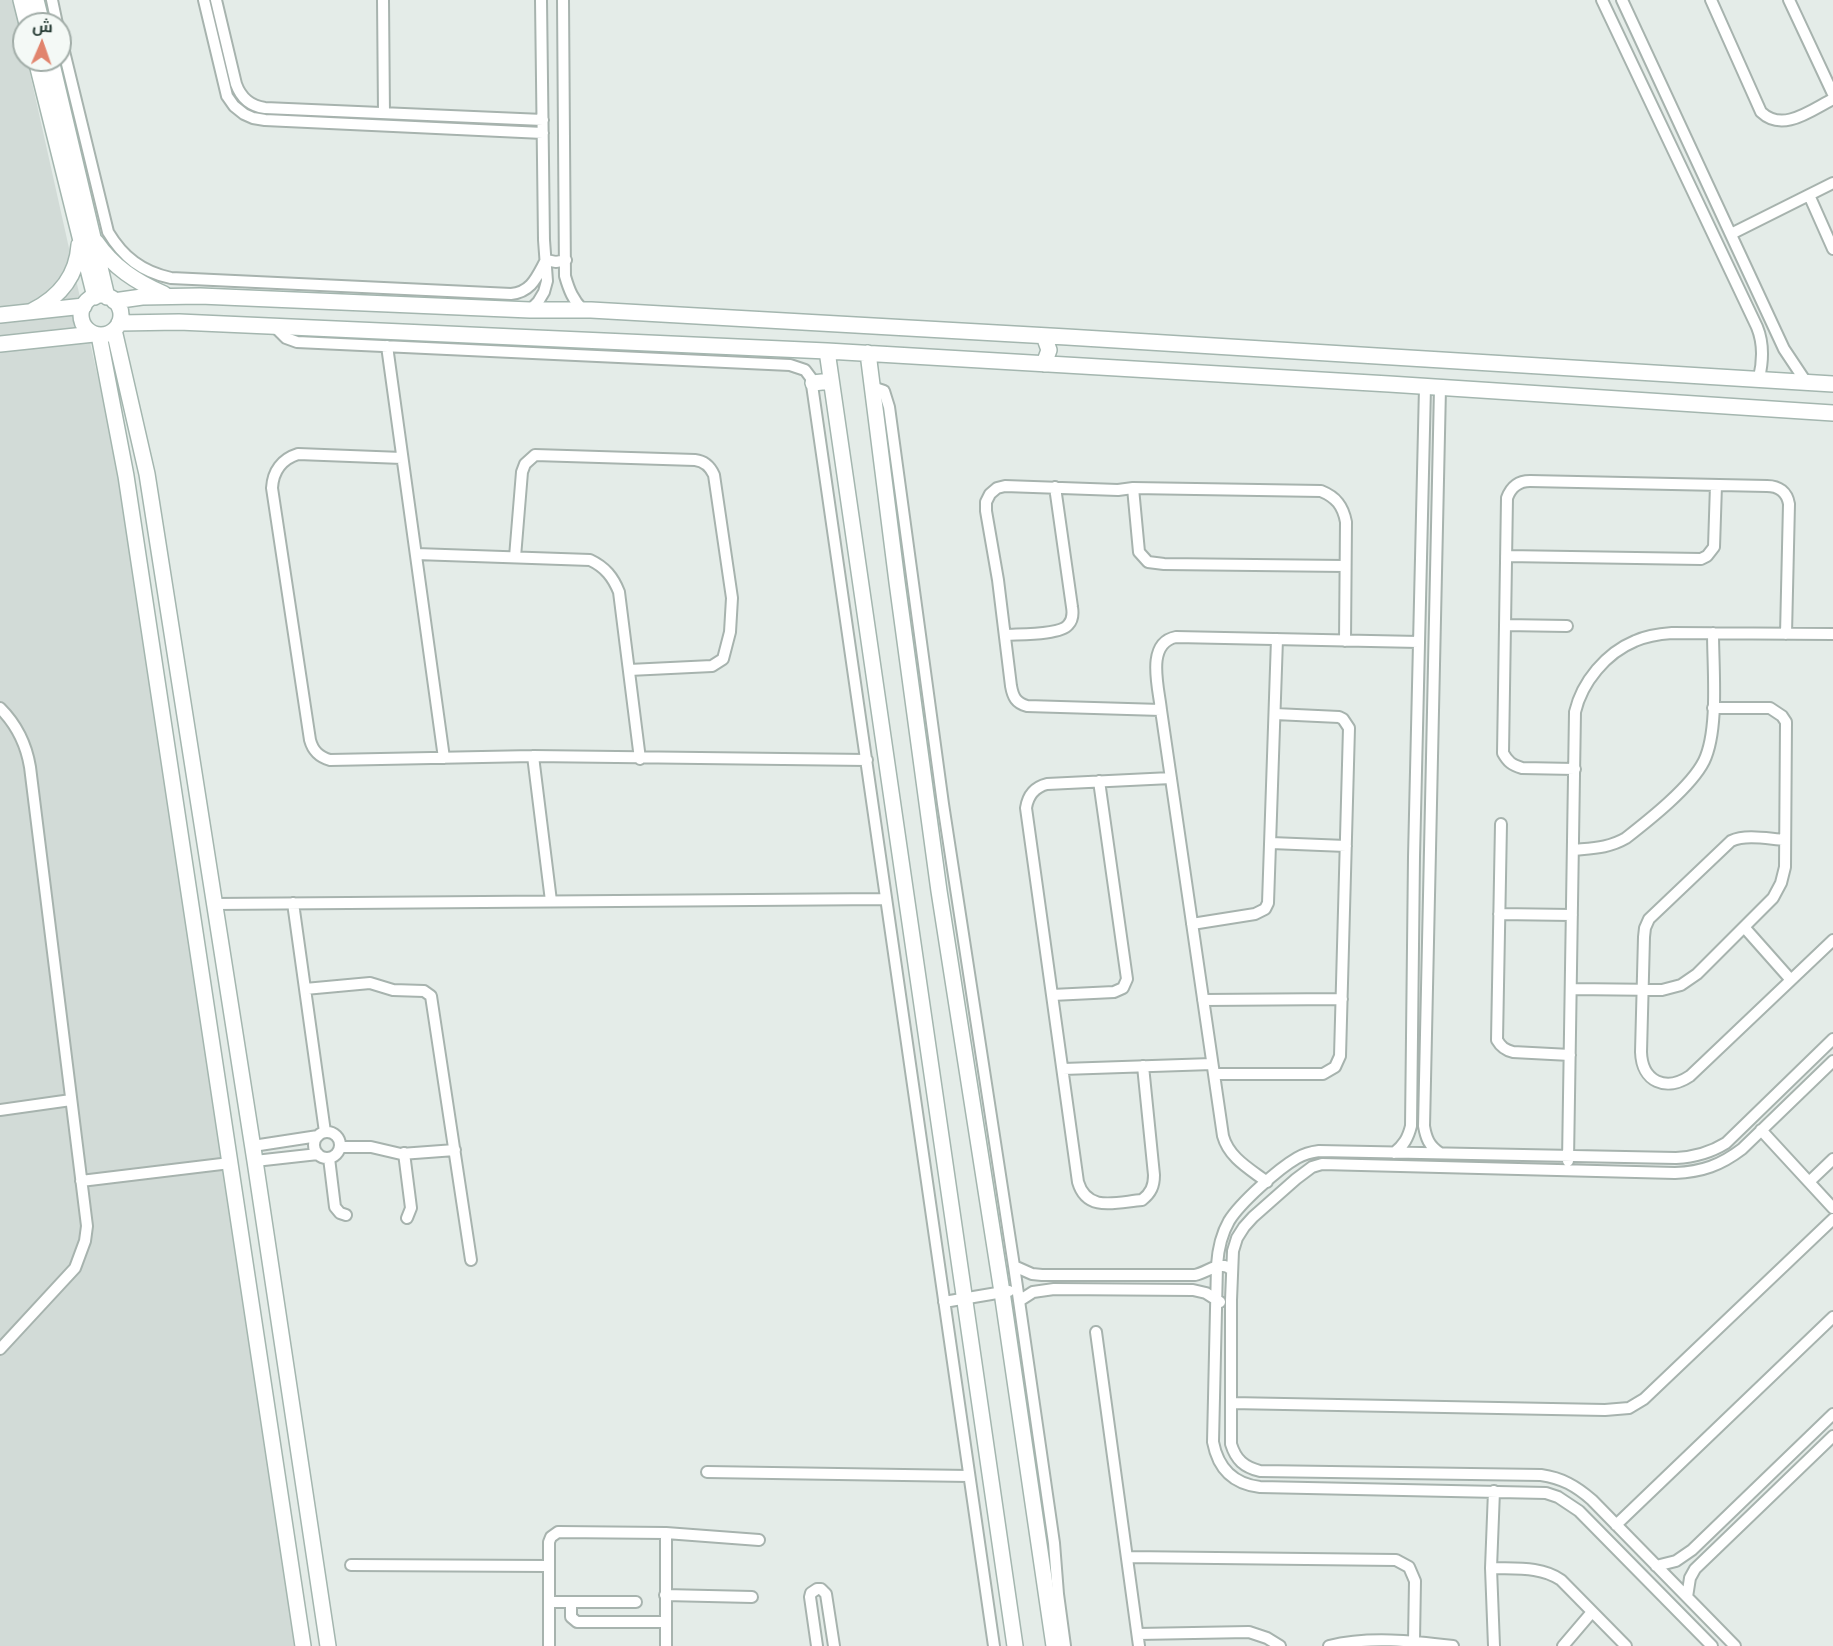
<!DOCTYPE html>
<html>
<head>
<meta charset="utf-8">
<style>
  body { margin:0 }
  #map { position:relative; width:1833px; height:1646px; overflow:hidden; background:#e4ece8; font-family:"IBM Plex Sans",Cairo,sans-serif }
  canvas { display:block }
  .north { position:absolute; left:12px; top:12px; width:60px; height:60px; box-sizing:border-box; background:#f4f9f6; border:2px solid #a2ada8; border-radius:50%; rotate:2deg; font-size:16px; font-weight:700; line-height:24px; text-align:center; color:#263b34 }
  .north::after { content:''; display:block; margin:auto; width:21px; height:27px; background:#e1846d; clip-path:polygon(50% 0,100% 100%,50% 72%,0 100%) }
</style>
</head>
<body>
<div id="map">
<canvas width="1833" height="1646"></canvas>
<div class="north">ش</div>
</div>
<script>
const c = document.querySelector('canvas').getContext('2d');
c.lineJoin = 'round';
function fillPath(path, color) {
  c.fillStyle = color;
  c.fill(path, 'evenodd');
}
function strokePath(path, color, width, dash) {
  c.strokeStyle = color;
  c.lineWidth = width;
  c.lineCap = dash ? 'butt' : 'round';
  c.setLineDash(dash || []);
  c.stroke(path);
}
const built = new Path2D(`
  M0 0H14L24 46V60H27L119 472 297 1646H0Z`);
const street = new Path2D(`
  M52 0 57 24
  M204 0 227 96 234 106 244 114 253 118 265 120 543 133
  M216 0 236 84C241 98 250 106 265 108L543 120
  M383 0 384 113
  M563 0 565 276C569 290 573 300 583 310
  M1602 0 1757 327C1764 344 1763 361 1759 378
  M1622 0 1784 349 1806 382
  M1711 0 1761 112C1783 133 1811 110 1833 99
  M1789 0 1833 94
  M60 35 108 232C123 257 142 272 171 278L511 294C532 292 537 276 546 260L556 262 566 260
  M1809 195 1833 249
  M1731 234 1833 183
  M530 310 538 302 544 292 547 281 544 240 541 0
  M274 326 286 338 297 342 790 365 805 370 811 378 994 1646
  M387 346 444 758
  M872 387 884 391 889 407 943 804 1014 1266 1054 1543 1058 1594 1065 1646
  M402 458 298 454C282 459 273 471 272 488L310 740C313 751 319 757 330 760L533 756 867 760
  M1133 488 1139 552 1148 562 1164 564 1345 566
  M416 554 590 560C605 567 613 577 619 592L640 759
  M1506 556 1701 559 1707 556 1714 547 1716 485
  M515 557 522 472 525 464 535 455 695 460C704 461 710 466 714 475L732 598 730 632 723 659 712 666 629 670
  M1505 625 1567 626
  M1006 635C1019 634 1060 635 1068 625 1073 620 1073 613 1072 607L1055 487
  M0 708C17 725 26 743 30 767L87 1226 85 1241 75 1268 0 1349
  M1161 710 1027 706C1016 703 1013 697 1011 686L998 580 986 511V502L990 494 997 488 1005 486 1118 490 1133 488 1321 491C1336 497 1343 506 1346 522L1345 641
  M533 756 551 901
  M1575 769 1522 768C1512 765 1508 762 1503 753L1507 498C1511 487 1518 481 1530 481L1767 486C1779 486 1787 492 1789 504L1786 634
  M1501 824 1497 1040C1501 1047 1505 1050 1513 1052L1570 1055
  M1785 840C1768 839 1747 834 1731 841L1649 919 1645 928 1644 937 1641 1052C1642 1082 1666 1092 1690 1076L1833 940
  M1271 843 1346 846
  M1573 850C1593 848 1609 848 1626 838 1649 820 1691 787 1704 761 1719 730 1713 668 1713 633
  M293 903 325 1132
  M214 904 886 899
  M1499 914 1572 915
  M1192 924 1255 914 1265 909 1268 903 1277 639
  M1744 927 1791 980
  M305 989 370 983 393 990 424 991 431 996 471 1260
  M1571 989 1662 990 1681 985 1697 974 1773 898 1781 883 1785 867 1786 722 1782 716 1770 708H1713
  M1052 995 1114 992 1123 988 1127 979 1099 781
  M1203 1000 1342 999
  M1143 1066 1154 1175C1154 1186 1151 1193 1142 1200 1117 1202 1087 1213 1078 1182L1026 808C1028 795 1035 787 1047 784L1171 778
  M1063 1069 1212 1064
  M1214 1074H1323L1335 1067 1340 1056 1349 728 1343 719 1339 717 1275 714
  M0 1110 71 1100
  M1761 1130 1833 1208
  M314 1145a13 13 0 1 1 26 0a13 13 0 1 1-26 0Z
  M253 1146 318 1136
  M340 1147H371L401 1154 455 1150
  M404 1153 411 1208 407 1218
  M1394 1153C1404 1145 1408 1138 1411 1126L1414 857 1425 387
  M1440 1153C1429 1146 1426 1138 1424 1126L1440 388
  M329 1158 335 1207 340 1213 346 1215
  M255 1161 318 1154
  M1568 1161 1575 712C1582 682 1606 653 1635 641 1646 636 1659 634 1672 633L1833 634
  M81 1181 230 1163
  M1267 1182C1250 1169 1229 1158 1223 1136L1161 710C1159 689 1145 643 1176 637L1419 642
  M1809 1182 1833 1159
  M1014 1266 1032 1274 1042 1275H1195C1209 1272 1220 1259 1232 1270
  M1019 1301 1033 1292 1054 1289 1193 1290 1206 1293 1220 1302
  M944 1302 1009 1291
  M1096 1332 1139 1646
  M1231 1403 1605 1410 1629 1408 1644 1399 1833 1219
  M707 1472 969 1476
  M1616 1525 1833 1317
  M1127 1557 1396 1560 1409 1567 1415 1581 1414 1641
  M351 1565 548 1566
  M1656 1566 1676 1561 1692 1550 1833 1414
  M1491 1568C1515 1569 1541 1566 1561 1580L1626 1646
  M665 1595 752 1597
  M1687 1597 1690 1578 1695 1569 1833 1436
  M549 1602H636
  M571 1602V1617L577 1622H665
  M1138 1634 1249 1632 1267 1638 1280 1646
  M549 1646V1542L551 1537 558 1532 666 1533 759 1540
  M666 1646V1533
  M817 1646 810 1597 811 1593 817 1589H821L826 1594 834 1646
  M1329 1646C1369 1636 1413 1641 1453 1646
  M1494 1646 1491 1568 1494 1491
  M1563 1646 1592 1612
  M1712 1646 1579 1511 1558 1497 1546 1493 1260 1487C1233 1484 1218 1468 1213 1442L1217 1265C1218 1250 1221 1235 1229 1221 1240 1203 1278 1169 1297 1158 1304 1154 1311 1152 1319 1151L1676 1158C1695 1157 1710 1153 1726 1143L1833 1039
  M1735 1646 1592 1500C1576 1486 1562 1478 1541 1475L1260 1471C1244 1467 1236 1460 1231 1444V1300L1233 1251 1237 1238 1244 1227 1253 1217 1296 1179 1312 1167 1322 1164 1675 1173C1702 1172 1721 1165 1742 1149L1833 1061`);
const secondary = new Path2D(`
  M21 0 27 24
  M36 0 42 24
  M36 60 95 297
  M51 60 107 297
  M96 242C113 267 136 282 164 294
  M81 315a20 20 0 1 1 40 0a20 20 0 1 1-40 0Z
  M114 301 142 297 200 296 530 310H591L1067 337 1833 384
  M32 311C60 297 77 276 79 245
  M0 315 84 306
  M119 323 179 322 827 351 1389 384 1833 413
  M114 330 147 474 255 1161 328 1646
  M99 335 126 476 303 1646
  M0 344 94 334
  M827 351 1015 1646
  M868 353 897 582 939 891 1002 1292 1054 1646
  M1044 364 1049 350 1044 336
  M813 383 831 381`);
fillPath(built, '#d2dbd7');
strokePath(street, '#a7b3ae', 14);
strokePath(secondary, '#a4b6af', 18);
strokePath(street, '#fff', 10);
strokePath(secondary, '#fff', 15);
</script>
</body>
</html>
